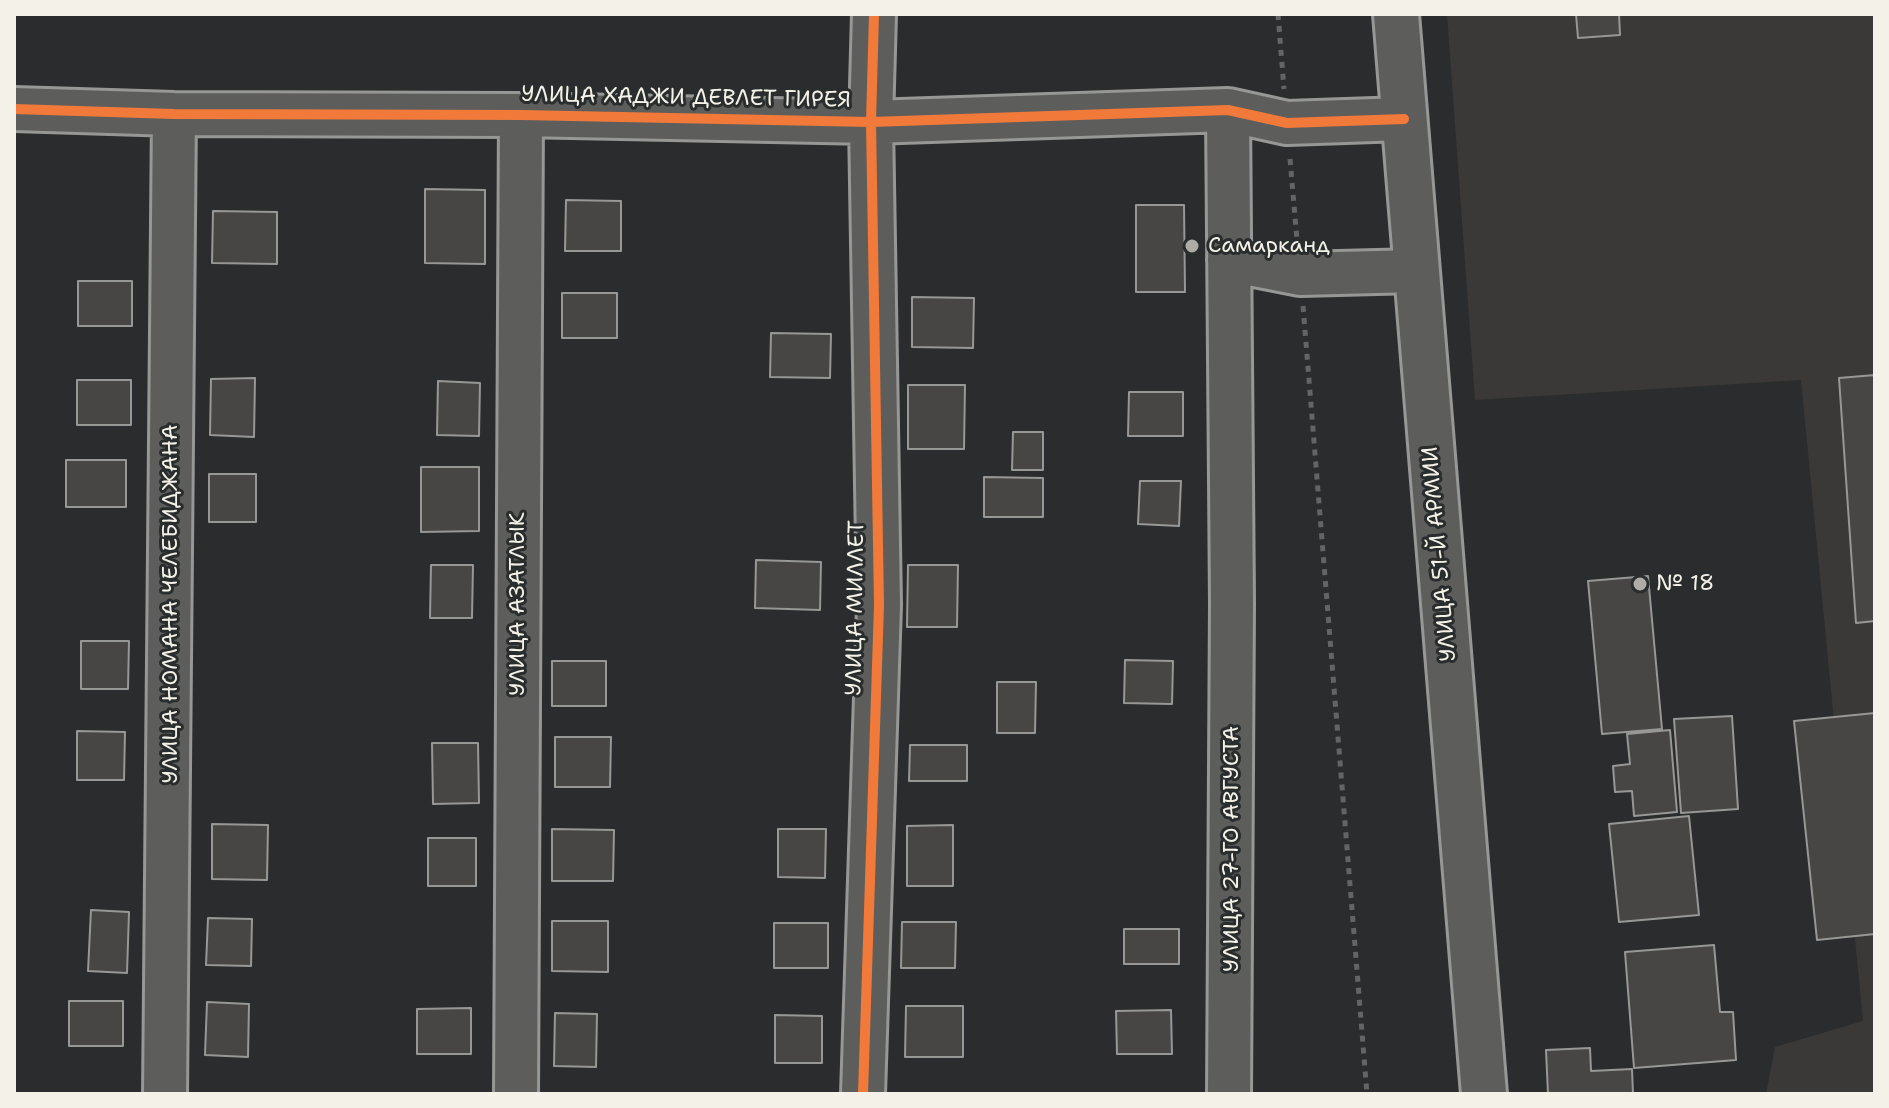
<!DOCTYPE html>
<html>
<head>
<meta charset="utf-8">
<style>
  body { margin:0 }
  #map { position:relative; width:1889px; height:1108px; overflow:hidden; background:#2b2c2d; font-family:"Shantell Sans",sans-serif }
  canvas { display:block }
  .frame { position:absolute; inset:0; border:16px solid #f4f1e8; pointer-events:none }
</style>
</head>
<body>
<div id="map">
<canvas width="1889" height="1108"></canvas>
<div class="frame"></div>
</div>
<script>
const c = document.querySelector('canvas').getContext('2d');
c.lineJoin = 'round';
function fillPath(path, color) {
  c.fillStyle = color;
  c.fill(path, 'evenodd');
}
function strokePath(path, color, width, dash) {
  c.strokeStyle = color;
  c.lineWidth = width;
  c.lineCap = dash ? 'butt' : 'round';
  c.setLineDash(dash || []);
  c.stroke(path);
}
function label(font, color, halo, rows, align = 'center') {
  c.font = font + ' "Shantell Sans",sans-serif';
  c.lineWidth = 6;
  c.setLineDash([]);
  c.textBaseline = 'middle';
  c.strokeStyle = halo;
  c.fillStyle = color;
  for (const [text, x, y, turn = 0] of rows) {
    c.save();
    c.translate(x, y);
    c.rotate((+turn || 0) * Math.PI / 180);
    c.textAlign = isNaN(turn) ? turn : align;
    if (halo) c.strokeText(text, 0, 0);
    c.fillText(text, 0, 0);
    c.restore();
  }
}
const built = new Path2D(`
  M1447 14H1875V1094H1766L1775 1047 1863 1021 1801 380 1475 400Z`);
const building = new Path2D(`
  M1576 14H1619L1620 35 1578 38Z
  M425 189 485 190V264L425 263Z
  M566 200 621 201V251H565Z
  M1136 205H1184L1185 292H1136Z
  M213 211 277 212V264L212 263Z
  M78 281H132V326H78Z
  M562 293H617V338H562Z
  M912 297 974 298 973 348 912 347Z
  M771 333 831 334 830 378 770 377Z
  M1875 375V621L1856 623 1839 378Z
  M255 378 254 437 210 435 211 379Z
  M77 380H131V425H77Z
  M438 381 480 383 479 436 437 435Z
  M908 385H965L964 449H908Z
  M1129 392H1183V436H1128Z
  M1013 432H1043V470H1012Z
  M66 460H126V507H66Z
  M421 467H479V531L421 532Z
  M209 474H256V522H209Z
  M984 477 1043 478V517H984Z
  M1140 481H1181L1179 526 1138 524Z
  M756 560 821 562 820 610 755 608Z
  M431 565H473L472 618H430Z
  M908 565H958L957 627H907Z
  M1648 576 1662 729 1602 734 1588 581Z
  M81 641H129L128 689H81Z
  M1125 660 1173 661 1172 704 1124 703Z
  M552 661H606V706H552Z
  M997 682H1036L1035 733H997Z
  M1875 713V934L1817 940 1794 721Z
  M1732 716 1738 809 1681 813 1674 719Z
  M1670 730 1677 812 1634 816 1632 791 1615 792 1613 766 1630 764 1627 734Z
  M77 731 125 732 124 780H77Z
  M555 737H611L610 787H555Z
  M432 743H478L479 803 433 804Z
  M910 745H967V781H909Z
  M1689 816 1699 915 1619 922 1609 824Z
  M212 824 268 825 267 880 212 879Z
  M953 825V886H907V826Z
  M552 829 614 830 613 881H552Z
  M778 829H826L825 878 778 877Z
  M428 838H476V886H428Z
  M91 910 129 912 127 973 88 971Z
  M208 918 252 919 251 966 206 965Z
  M552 921H608V972L552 971Z
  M902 922H956L955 968H901Z
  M774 923H828V968H774Z
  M1124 929H1179V964H1124Z
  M1714 945 1720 1012H1733L1736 1060 1634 1068 1625 952Z
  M69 1001H123V1046H69Z
  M207 1002 249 1004 248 1057 205 1055Z
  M906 1006H963V1057H905Z
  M471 1008V1054H417V1009Z
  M1171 1010 1172 1054H1117L1116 1011Z
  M555 1013 597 1014 596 1067 554 1066Z
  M775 1015 822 1016V1063H775Z
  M1590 1048 1591 1071 1632 1069 1633 1094H1548L1546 1050Z`);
const path = new Path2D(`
  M1278 14 1284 89
  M1290 159 1297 240
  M1303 306 1367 1094`);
const minor = new Path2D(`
  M14 109 174 114 521 115 871 122 1228 110 1287 123 1404 119
  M1228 110 1232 604 1229 1094
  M1229 260 1300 274 1416 271
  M165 1094 174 114
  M516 1094 521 115
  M863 1094 879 605 871 122 874 14`);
const major = new Path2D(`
  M1396 14 1484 1094`);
const cycleway = new Path2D(`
  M14 109 174 114 521 115 871 122 1228 110 1287 123 1404 119
  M863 1094 879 605 871 122 874 14`);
const markers = [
  [1192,246,8,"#aeaca7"],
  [1640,584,8,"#aeaca7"]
];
const streetNames = [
  ["УЛИЦА ХАДЖИ ДЕВЛЕТ ГИРЕЯ",686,98,1],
  ["УЛИЦА 51-Й АРМИИ",1440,554,-95],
  ["УЛИЦА НОМАНА ЧЕЛЕБИДЖАНА",171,604,-90],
  ["УЛИЦА АЗАТЛЫК",518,604,-90],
  ["УЛИЦА МИЛЛЕТ",856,608,-89],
  ["УЛИЦА 27-ГО АВГУСТА",1232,849,-90]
];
const poiNames = [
  ["Самарканд",1208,246],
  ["№ 18",1656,584]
];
fillPath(built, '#3b3937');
fillPath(building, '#484644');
strokePath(building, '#979796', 2);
strokePath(minor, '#979796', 48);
strokePath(major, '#979796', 50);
strokePath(path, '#646464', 5, [6, 6]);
strokePath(minor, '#5d5d5c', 42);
strokePath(major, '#5d5d5c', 44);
strokePath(cycleway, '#f17a3a', 10);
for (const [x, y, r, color] of markers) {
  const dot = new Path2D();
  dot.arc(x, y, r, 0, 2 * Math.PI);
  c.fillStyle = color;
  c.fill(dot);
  strokePath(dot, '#2a2d2e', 3);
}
label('22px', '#f4f1e8', '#2a2d2e', streetNames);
label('22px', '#f4f1e8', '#2a2d2e', poiNames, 'left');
</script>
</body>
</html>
